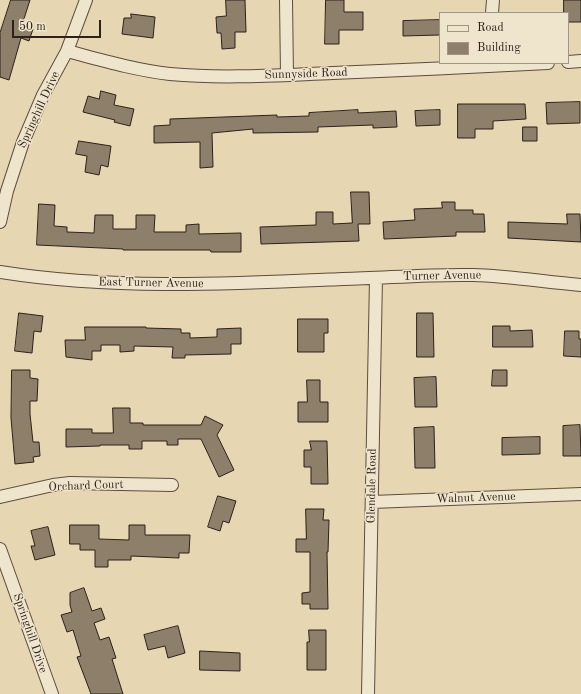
<!DOCTYPE html>
<html>
<head>
<meta charset="utf-8">
<style>
  body { margin:0 }
  #map { position:relative; width:581px; height:694px; overflow:hidden; background:#e6d6b1; font-family:"Old Standard TT",serif }
  canvas { display:block }
  .legend { position:absolute; left:439px; top:12px; width:130px; height:52px; box-sizing:border-box; background:#efe4cc; border:1px solid #a19685; margin:0; padding:5px 7px; list-style:none; font-size:12px; color:#2d211b }
  .legend li { display:flex; align-items:center; gap:8px; height:20px }
  .legend b { width:20px; border:1px solid #a19685 }
  .scale { position:absolute; left:12px; top:20px; width:89px; height:18px; box-sizing:border-box; border:2px solid #2d211b; border-top:0; padding-left:5px; font-size:12px; line-height:14px; white-space:nowrap; color:#2d211b; -webkit-text-stroke:3px #efe4cc; paint-order:stroke }
</style>
</head>
<body>
<div id="map">
<canvas width="581" height="694"></canvas>
<ul class="legend">
<li><b style="height:5px;background:#efe4cc"></b>Road</li>
<li><b style="height:11px;background:#8d7f69"></b>Building</li>
</ul>
<div class="scale">50 m</div>
</div>
<script>
const c = document.querySelector('canvas').getContext('2d');
c.lineJoin = 'round';
function fillPath(path, color) {
  c.fillStyle = color;
  c.fill(path, 'evenodd');
}
function strokePath(path, color, width, dash) {
  c.strokeStyle = color;
  c.lineWidth = width;
  c.lineCap = dash ? 'butt' : 'round';
  c.setLineDash(dash || []);
  c.stroke(path);
}
function label(font, color, halo, rows, align = 'center') {
  c.font = font + ' "Old Standard TT",serif';
  c.lineWidth = 3;
  c.setLineDash([]);
  c.textBaseline = 'middle';
  c.strokeStyle = halo;
  c.fillStyle = color;
  for (const [text, x, y, turn = 0] of rows) {
    c.save();
    c.translate(x, y);
    c.rotate((+turn || 0) * Math.PI / 180);
    c.textAlign = isNaN(turn) ? turn : align;
    if (halo) c.strokeText(text, 0, 0);
    c.fillText(text, 0, 0);
    c.restore();
  }
}
const building = new Path2D(`
  M11 0H30L22 25 33 29 29 41 21 38 9 80 0 77V33Z
  M226 0H245L246 32H235V48L222 49 221 33H217L216 17 226 16Z
  M326 0H344V12H363V30H339V44H325Z
  M564 0H581V22H568V13H564Z
  M131 14 155 17 153 38 122 34 124 18H131Z
  M440 20V35L403 36V21Z
  M101 91 116 95 114 105 134 109 130 126 114 122 115 120 83 112 88 96 99 99Z
  M580 102V123L547 124 546 103Z
  M458 104H525L526 119 493 121V129H475V138H458Z
  M358 110V113L396 111 397 127 373 128V125L318 127V132L253 133V129L212 133 213 167 200 168V142L154 143V126L170 125V119L277 115V117L309 116V113Z
  M440 110V125L416 126 415 111Z
  M523 127H537V141H523Z
  M79 141 111 146 108 167 101 165 99 175 85 172 87 156 76 154Z
  M351 192H369L370 224H358L359 241 261 244 260 227 316 225V212H333V224L352 223Z
  M442 202H455V210H473V214H484L485 232H456V236L384 239 383 222 415 220 414 209 442 208Z
  M39 204 55 205 54 226 67 227V232L94 233 95 215H113V229H136V215H155L154 232H186V225L199 224V234L241 233V252H211L210 250H123V249L37 245Z
  M567 214H580L581 242 508 238V222L567 224Z
  M19 313 43 316 41 332 34 331 32 353 15 351Z
  M417 313H433L434 357H417Z
  M298 319H328V333H324V352H298Z
  M493 326H510V331L532 330 533 347H493Z
  M85 327H146V328L181 329V333H190V338L217 337V329L241 328V344H231V354L185 355V358H172L173 347 134 346V351L120 352V345H101V351H92V360L66 357 65 340H85Z
  M565 331H579V339H581V357L564 356Z
  M12 370H30V378L38 379 37 401H30V414L33 442H39L40 456 33 457 34 462 15 464 11 418Z
  M493 370H507V386H492Z
  M436 377 437 407H415L414 378Z
  M307 380H320V402H328V422H298V402H307Z
  M113 408H130V423H143V425H201L205 416 223 425 217 435 234 470 219 477 201 439H178V445H167V441H142V449H129V445H100V446L66 447V429H92V433H113Z
  M580 425 581 456H563V426Z
  M434 427 435 468H415L414 428Z
  M540 437V454L502 455V438Z
  M310 441H327L328 484H311V467H304V450H311Z
  M218 496 236 501 229 523 223 521 220 531 208 527Z
  M306 509H324L323 520H329L328 552H327L328 609H310V604H302V593L310 592V552H296V539H306Z
  M70 525H99V539L129 540V525H145V535H190L189 553H179V558L131 556V560H108V567H95V550H80V544H70Z
  M48 527 55 555 35 560 31 546H35L31 531Z
  M84 588 92 611 101 608 105 619 94 623 100 640 109 637 116 658 112 659 123 694H91L77 657 81 656 73 630 67 632 61 615 72 612 70 605V593Z
  M178 626 185 653 168 658 165 646 148 650 144 635Z
  M309 630H326V670H307V642H309Z
  M200 651 240 653V671L200 670Z`);
const minor = new Path2D(`
  M286 0 287 75
  M492 13 493 0
  M67 51C101 60 135 70 170 74 224 79 280 75 333 73 405 70 476 67 548 63
  M568 62 581 61
  M0 222 7 191 23 142 43 95 67 51 86 0
  M0 272C113 290 229 284 343 279 386 278 430 274 473 275 509 276 545 282 581 285
  M0 497 53 485 70 483 172 485
  M372 502 581 494
  M0 549 52 694
  M368 694 376 278`);
const streetNames = [
  ["Sunnyside Road",306,74,-2],
  ["Springhill Drive",39,110,-65],
  ["Turner Avenue",442,276,-1],
  ["East Turner Avenue",151,283,1],
  ["Orchard Court",86,486,-2],
  ["Glendale Road",372,486,-89],
  ["Walnut Avenue",476,498,-2],
  ["Springhill Drive",30,633,71]
];
fillPath(building, '#8d7f69');
strokePath(building, '#2d211b', 1);
strokePath(minor, '#5b4e40', 14);
strokePath(minor, '#efe4cc', 12);
label('12px', '#2d211b', '#efe4cc', streetNames);
</script>
</body>
</html>
